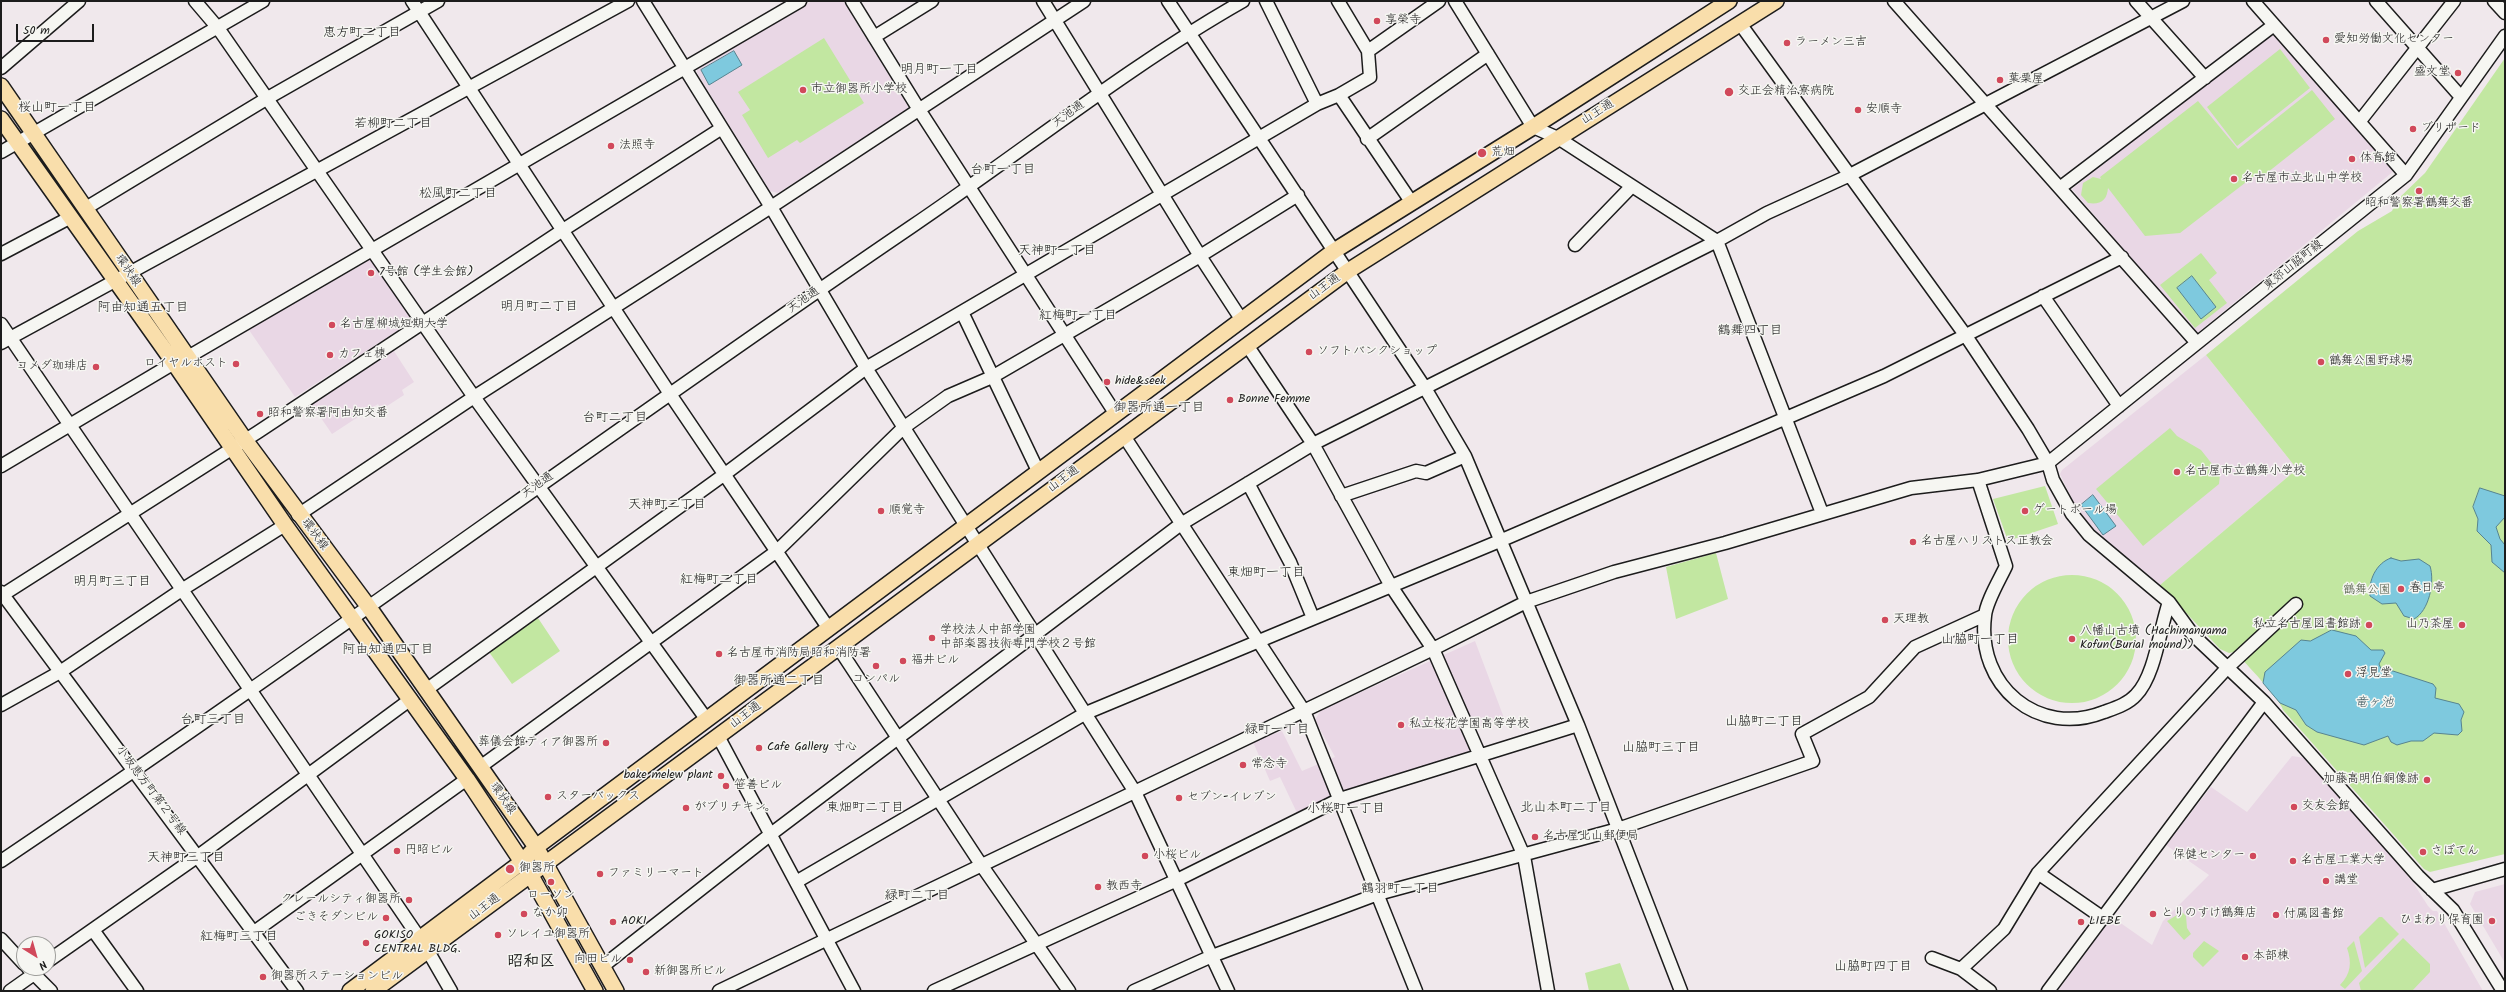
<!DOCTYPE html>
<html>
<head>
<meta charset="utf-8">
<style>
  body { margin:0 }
  #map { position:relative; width:2506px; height:992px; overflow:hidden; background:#f0e8ec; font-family:Kalam,sans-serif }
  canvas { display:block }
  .frame { position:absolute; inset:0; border:2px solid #1c1c1c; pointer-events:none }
  .north { position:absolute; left:16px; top:936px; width:40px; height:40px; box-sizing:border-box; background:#f6f6f2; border:1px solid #9f9f9c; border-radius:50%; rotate:143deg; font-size:11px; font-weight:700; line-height:16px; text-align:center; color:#1c1c1c }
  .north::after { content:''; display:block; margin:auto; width:14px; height:18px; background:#d1495b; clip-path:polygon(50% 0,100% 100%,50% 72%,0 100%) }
  .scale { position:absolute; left:16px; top:24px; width:78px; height:18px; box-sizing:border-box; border:2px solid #1c1c1c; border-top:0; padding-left:5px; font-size:12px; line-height:14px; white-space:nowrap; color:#1c1c1c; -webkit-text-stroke:3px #f6f6f2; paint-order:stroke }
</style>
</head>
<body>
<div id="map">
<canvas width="2506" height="992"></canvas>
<div class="frame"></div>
<div class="north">N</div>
<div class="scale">50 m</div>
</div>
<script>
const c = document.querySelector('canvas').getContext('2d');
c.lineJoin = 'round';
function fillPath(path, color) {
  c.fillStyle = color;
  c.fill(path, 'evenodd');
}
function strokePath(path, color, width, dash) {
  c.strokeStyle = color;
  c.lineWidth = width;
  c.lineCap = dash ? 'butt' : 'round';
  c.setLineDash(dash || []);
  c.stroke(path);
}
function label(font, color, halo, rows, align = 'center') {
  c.font = font + ' Kalam,"Klee One",sans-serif';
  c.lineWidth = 3;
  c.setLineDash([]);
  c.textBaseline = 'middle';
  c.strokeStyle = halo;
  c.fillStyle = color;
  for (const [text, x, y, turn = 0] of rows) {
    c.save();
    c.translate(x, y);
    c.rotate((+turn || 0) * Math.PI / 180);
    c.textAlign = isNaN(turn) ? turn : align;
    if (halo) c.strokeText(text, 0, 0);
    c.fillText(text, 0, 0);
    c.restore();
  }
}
const built = new Path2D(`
  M812 1H843L909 108 778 193 770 191 697 73V68Z
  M2273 31 2395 170 2196 334 2072 189Z
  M373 258 414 320 295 397 249 330Z
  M392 348 414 382 402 390 404 395 381 410 378 404 332 434 310 402Z
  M2206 355 2297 469 2160 585 2091 527 2074 503 2060 474 2062 470Z
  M1475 641 1504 718 1467 731 1476 751 1298 815 1280 777 1270 781 1253 742 1282 731 1302 771 1335 757 1315 720 1321 710Z
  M2292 756 2305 758 2385 848 2414 884 2428 906 2433 911H2437L2483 991H2058L2112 917 2152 945 2163 921 2209 875 2166 845 2211 787 2247 812Z
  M2505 884V963L2470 904 2475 892Z`);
const green = new Path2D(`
  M824 38 864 103 800 143 797 140 768 158 742 115 750 110 738 92Z
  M2280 49 2310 88 2237 146 2207 107Z
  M2505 58V854L2430 872 2424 869 2283 710C2283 703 2242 658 2234 652L2229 653 2220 649 2160 585 2297 469 2206 355 2358 231 2392 211 2397 200 2425 173Z
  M2312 90 2335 119 2258 180 2254 176 2180 233 2145 236 2108 188C2107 200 2101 205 2088 203L2081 195 2083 183 2093 177 2101 179 2100 177 2198 101 2238 149Z
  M2201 253 2217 273 2209 280 2227 303 2195 328 2160 285Z
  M2170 428 2177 436 2201 450 2220 474 2219 484 2143 546 2096 489Z
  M2045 486 2058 524 2008 541 1993 499Z
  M1716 553 1728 599 1676 619 1666 567Z
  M2008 639a64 64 0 1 1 128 0a64 64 0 1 1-128 0Z
  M538 618 560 651 512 684 489 652Z
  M2182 912 2186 916 2187 928 2191 934 2184 940 2167 921Z
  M2379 917H2382L2399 934 2365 968 2359 937Z
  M2403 938 2430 964V972L2412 991H2361L2359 983Z
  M2204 941 2219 951 2203 967 2193 957V953Z
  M2354 941 2362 971 2345 989 2340 985C2351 974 2352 962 2347 948Z
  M1620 963 1630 991H1589L1585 973Z`);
const water = new Path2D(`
  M734 51 742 65 709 85 701 70Z
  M2192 276 2216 307 2201 319 2177 288Z
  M2480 488 2505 496V517L2496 527 2500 539 2505 545V573L2492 562 2491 545 2477 531 2478 519 2473 507Z
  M2093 495 2116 526 2103 535 2081 505Z
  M2391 558 2401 561 2419 559 2430 566C2435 582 2429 611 2414 619L2404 616 2396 603 2382 604 2370 596C2368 581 2376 563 2391 558Z
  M2332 630 2356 636 2371 650H2383L2385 653 2379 664 2382 671H2393L2433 684 2436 688 2435 698 2459 704 2464 712 2461 720 2462 731 2458 735 2434 733 2423 741H2411L2397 745 2391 742 2388 736 2364 745 2317 732 2306 725 2296 710 2280 703 2263 683 2265 672 2301 640 2310 641Z`);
const minor = new Path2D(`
  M195 1 218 28 474 397 707 720
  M412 1 670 394 829 629
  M643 1 771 207 866 368 1135 792 1228 991
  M852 1 918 108 1115 413
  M1043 1 1200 256 1241 319
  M1168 1 1425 388 1465 456 1578 725 1681 991
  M1266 1 1317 104
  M1455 1 1533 127 1558 138 1717 241 1822 513
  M1894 1 2197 343
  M2136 1 2205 78
  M2253 1 2406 175
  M2376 1 2461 97
  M2494 1 2505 13
  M1741 25 1966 336 2028 429 2048 463 2053 480 2072 514 2089 535 2169 602 2193 635 2264 702 2418 876 2453 910 2503 991
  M874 37 932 1
  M1368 51 1439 1
  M1 68 79 1
  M1339 95 1412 203
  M2360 121 2454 1
  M1367 139 1488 54
  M1 152 263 1
  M2061 187 2274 25
  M86 208 266 99 438 1
  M1575 245 1632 186
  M1 254 71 217
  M2043 296 2119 406
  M962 312 1038 471
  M1 324 420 939
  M1 343 628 1
  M1247 345 1313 444 1391 586 1433 649 1524 856 1548 991
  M188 357 800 1
  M1124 436 1304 711 1416 991
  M1 466 174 363
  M1978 480 2006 566C2000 579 1986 602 1985 616 1976 686 2038 738 2104 712 2115 708 2128 704 2136 695 2155 676 2160 628 2169 602
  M1248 483 1290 562 1313 618
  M1341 496 1416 471 1426 473 1465 456
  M298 515 474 397 771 207 1084 1
  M1 592 297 991
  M1 596 258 432 563 230 722 128
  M838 647 982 866 1069 991
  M426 690 725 474 866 368 1317 104 1339 95 1370 77 1368 51 1338 1
  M1 705 60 672 183 589 285 525
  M718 736 854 991
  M480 767 777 551 903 428 948 396 992 377 1200 256 1298 195
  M1 861C308 655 605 435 911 227 1022 152 1127 67 1243 1
  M2038 873 2103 918
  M796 882 1086 713 1502 540 1884 376 2122 257
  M2432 890 2505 869
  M93 930 137 991
  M254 932 467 779
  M1 939 24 964
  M428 951 451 991
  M1932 958 1961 969 1990 991
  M48 961 198 856 411 699
  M603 966 771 834 1181 524 1313 444 1717 241 1767 213 1848 176 2183 1
  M28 968 51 991
  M1961 969 2004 929 2038 873 2228 667 2296 604
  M10 991 34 974
  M719 991 1433 649 1526 602 1614 572 1725 543 1911 488 1978 480 2048 463 2406 175 2505 36
  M934 991 1177 880 1340 799 1578 725
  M1134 991 1212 956 1378 894 1618 829 1813 761 1802 734 1869 697 1915 647 1985 615
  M2048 991 2264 702`);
const major = new Path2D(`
  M1 86 245 440 368 606 536 847 616 991
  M1 119 174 363 285 525 467 779 530 874 595 991
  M350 991 522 862 536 847 1334 251 1533 127 1729 1
  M373 991 1348 271 1776 1`);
const markers = [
  [1377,21,4,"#d1495b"],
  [2326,40,4,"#d1495b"],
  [1787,43,4,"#d1495b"],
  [2458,73,4,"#d1495b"],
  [2000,80,4,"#d1495b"],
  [803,90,4,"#d1495b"],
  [1729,92,5,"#d1495b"],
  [1858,110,4,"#d1495b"],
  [2413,129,4,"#d1495b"],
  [611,146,4,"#d1495b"],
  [1482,153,5,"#d1495b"],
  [2352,159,4,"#d1495b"],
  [2234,179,4,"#d1495b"],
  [2419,191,4,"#d1495b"],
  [371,273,4,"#d1495b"],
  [332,325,4,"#d1495b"],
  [1309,352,4,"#d1495b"],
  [330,355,4,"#d1495b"],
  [2321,362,4,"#d1495b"],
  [236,364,4,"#d1495b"],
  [96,367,4,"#d1495b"],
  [1107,382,4,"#d1495b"],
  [1230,400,4,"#d1495b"],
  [260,414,4,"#d1495b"],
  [2177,472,4,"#d1495b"],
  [881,511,4,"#d1495b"],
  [2025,511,4,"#d1495b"],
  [1913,542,4,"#d1495b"],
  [2401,589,4,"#d1495b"],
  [1885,620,4,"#d1495b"],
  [2369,625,4,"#d1495b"],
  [2462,625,4,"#d1495b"],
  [932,638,4,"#d1495b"],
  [2072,639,4,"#d1495b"],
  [719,654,4,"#d1495b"],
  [903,661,4,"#d1495b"],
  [876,666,4,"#d1495b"],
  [2348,674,4,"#d1495b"],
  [1401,725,4,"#d1495b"],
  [606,743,4,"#d1495b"],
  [759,748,4,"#d1495b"],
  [1243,765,4,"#d1495b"],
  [721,776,4,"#d1495b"],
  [2427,780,4,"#d1495b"],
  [726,786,4,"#d1495b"],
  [548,797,4,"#d1495b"],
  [1179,798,4,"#d1495b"],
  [2294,807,4,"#d1495b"],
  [686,808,4,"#d1495b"],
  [1535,837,4,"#d1495b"],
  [397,851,4,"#d1495b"],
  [2423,852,4,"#d1495b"],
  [1145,856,4,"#d1495b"],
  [2253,856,4,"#d1495b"],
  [2293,861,4,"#d1495b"],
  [510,869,5,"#d1495b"],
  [600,874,4,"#d1495b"],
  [2326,881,4,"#d1495b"],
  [551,882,4,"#d1495b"],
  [1098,887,4,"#d1495b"],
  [409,900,4,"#d1495b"],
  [524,914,4,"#d1495b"],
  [2153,914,4,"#d1495b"],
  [2276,915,4,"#d1495b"],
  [386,918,4,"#d1495b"],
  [2492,921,4,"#d1495b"],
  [613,922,4,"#d1495b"],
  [2081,922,4,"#d1495b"],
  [498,935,4,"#d1495b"],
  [366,943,4,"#d1495b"],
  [2245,957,4,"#d1495b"],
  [630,960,4,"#d1495b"],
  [646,972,4,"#d1495b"],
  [263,977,4,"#d1495b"]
];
const poiNames = [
  ["享榮寺",1385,21],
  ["愛知労働文化センター",2334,40],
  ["ラーメン三吉",1795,43],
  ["盛文堂",2450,73,"right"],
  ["葉栗屋",2008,80],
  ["市立御器所小学校",811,90],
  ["交正会精治寮病院",1738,92],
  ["安順寺",1866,110],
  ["ブリザード",2421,129],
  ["法照寺",619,146],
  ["荒畑",1491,153],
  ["体育館",2360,159],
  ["名古屋市立北山中学校",2242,179],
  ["昭和警察署鶴舞交番",2419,204,"center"],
  ["7号館 (学生会館)",379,273],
  ["名古屋柳城短期大学",340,325],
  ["ソフトバンクショップ",1317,352],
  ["カフェ棟",338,355],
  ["鶴舞公園野球場",2329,362],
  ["ロイヤルホスト",228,364,"right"],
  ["コメダ珈琲店",88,367,"right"],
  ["hide&seek",1115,382],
  ["Bonne Femme",1238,400],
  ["昭和警察署阿由知交番",268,414],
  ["名古屋市立鶴舞小学校",2185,472],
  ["順覚寺",889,511],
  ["ゲートボール場",2033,511],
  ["名古屋ハリストス正教会",1921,542],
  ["春日亭",2409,589],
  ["天理教",1893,620],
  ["私立名古屋図書館跡",2361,625,"right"],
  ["山乃茶屋",2454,625,"right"],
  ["学校法人中部学園",940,631],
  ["中部楽器技術専門学校２号館",940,645],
  ["八幡山古墳 (Hachimanyama",2080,632],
  ["Kofun(Burial mound))",2080,646],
  ["名古屋市消防局昭和消防署",727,654],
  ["福井ビル",911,661],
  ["浮見堂",2356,674],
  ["コンパル",876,680,"center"],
  ["私立桜花学園高等学校",1409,725],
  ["葬儀会館ティア御器所",598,743,"right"],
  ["Cafe Gallery 寸心",767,748],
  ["常念寺",1251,765],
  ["bake melew plant",713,776,"right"],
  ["加藤高明伯銅像跡",2419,780,"right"],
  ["笹善ビル",734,786],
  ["スターバックス",556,797],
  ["セブン-イレブン",1187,798],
  ["交友会館",2302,807],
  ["がブリチキン。",694,808],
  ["名古屋北山郵便局",1543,837],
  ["円昭ビル",405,851],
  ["さぼてん",2431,852],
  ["小桜ビル",1153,856],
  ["保健センター",2245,856,"right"],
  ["名古屋工業大学",2301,861],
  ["御器所",519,869],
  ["ファミリーマート",608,874],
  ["講堂",2334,881],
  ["教西寺",1106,887],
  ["ローソン",551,896,"center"],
  ["クレールシティ御器所",401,900,"right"],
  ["なか卯",532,914],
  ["とりのすけ鶴舞店",2161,914],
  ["付属図書館",2284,915],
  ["ごきそダンビル",378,918,"right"],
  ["ひまわり保育園",2484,921,"right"],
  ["AOKI",621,922],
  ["LIEBE",2089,922],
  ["ソレイユ御器所",506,935],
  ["GOKISO",374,936],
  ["CENTRAL BLDG.",374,950],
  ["本部棟",2253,957],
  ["向田ビル",622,960,"right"],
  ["新御器所ビル",654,972],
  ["御器所ステーションビル",271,977]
];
const streetNames = [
  ["山王通",1598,113,-32],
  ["天池通",1069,115,-36],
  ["東郊山脇町線",2294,266,-39],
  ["環状線",127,271,56],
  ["山王通",1325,288,-36],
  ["天池通",804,301,-35],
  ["山王通",1064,480,-37],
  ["天池通",538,486,-35],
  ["環状線",314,535,53],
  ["山王通",746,716,-37],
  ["小坂恵方町第２号線",150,791,53],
  ["環状線",502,799,55],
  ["山王通",485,908,-37]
];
const parkNames = [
  ["鶴舞公園",2367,591]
];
const neighbourhoodNames = [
  ["恵方町二丁目",362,34],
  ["明月町一丁目",939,71],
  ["桜山町一丁目",57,109],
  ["若柳町二丁目",393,125],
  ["台町一丁目",1003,171],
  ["松風町二丁目",458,195],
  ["天神町一丁目",1057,252],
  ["明月町二丁目",539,308],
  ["阿由知通五丁目",143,309],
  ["紅梅町一丁目",1078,317],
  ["鶴舞四丁目",1750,332],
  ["御器所通一丁目",1159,409],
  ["台町二丁目",615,419],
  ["天神町二丁目",667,506],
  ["東畑町一丁目",1266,574],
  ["紅梅町二丁目",719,581],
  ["明月町三丁目",112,583],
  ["山脇町一丁目",1980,641],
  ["阿由知通四丁目",388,651],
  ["御器所通二丁目",779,682],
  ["台町三丁目",213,721],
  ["山脇町二丁目",1764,723],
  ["緑町一丁目",1277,731],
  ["山脇町三丁目",1661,749],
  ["東畑町二丁目",865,809],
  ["北山本町二丁目",1566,809],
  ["小桜町一丁目",1346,810],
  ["天神町三丁目",186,859],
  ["鶴羽町一丁目",1400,890],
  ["緑町二丁目",917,897],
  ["紅梅町三丁目",239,938],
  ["山脇町四丁目",1873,968]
];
const waterNames = [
  ["竜ヶ池",2374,704]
];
const districtNames = [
  ["昭和区",531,963]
];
fillPath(built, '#e9d7e5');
fillPath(green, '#c2e7a1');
fillPath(water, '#7ec9de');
strokePath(water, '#578490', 1);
strokePath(minor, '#1c1c1c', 15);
strokePath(major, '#1c1c1c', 18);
strokePath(minor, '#f6f6f2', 12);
strokePath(major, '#f9deab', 15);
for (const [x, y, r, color] of markers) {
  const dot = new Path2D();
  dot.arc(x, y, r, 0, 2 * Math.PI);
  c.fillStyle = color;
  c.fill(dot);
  strokePath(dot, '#f6f6f2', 1.5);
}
label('12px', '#1c1c1c', '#f6f6f2', poiNames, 'left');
label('12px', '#1c1c1c', '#f6f6f2', streetNames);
label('12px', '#4e5944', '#f6f6f2', parkNames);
label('13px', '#1c1c1c', '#f6f6f2', neighbourhoodNames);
label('italic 13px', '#3e5960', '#f6f6f2', waterNames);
label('bold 16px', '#1c1c1c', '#f6f6f2', districtNames);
</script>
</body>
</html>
